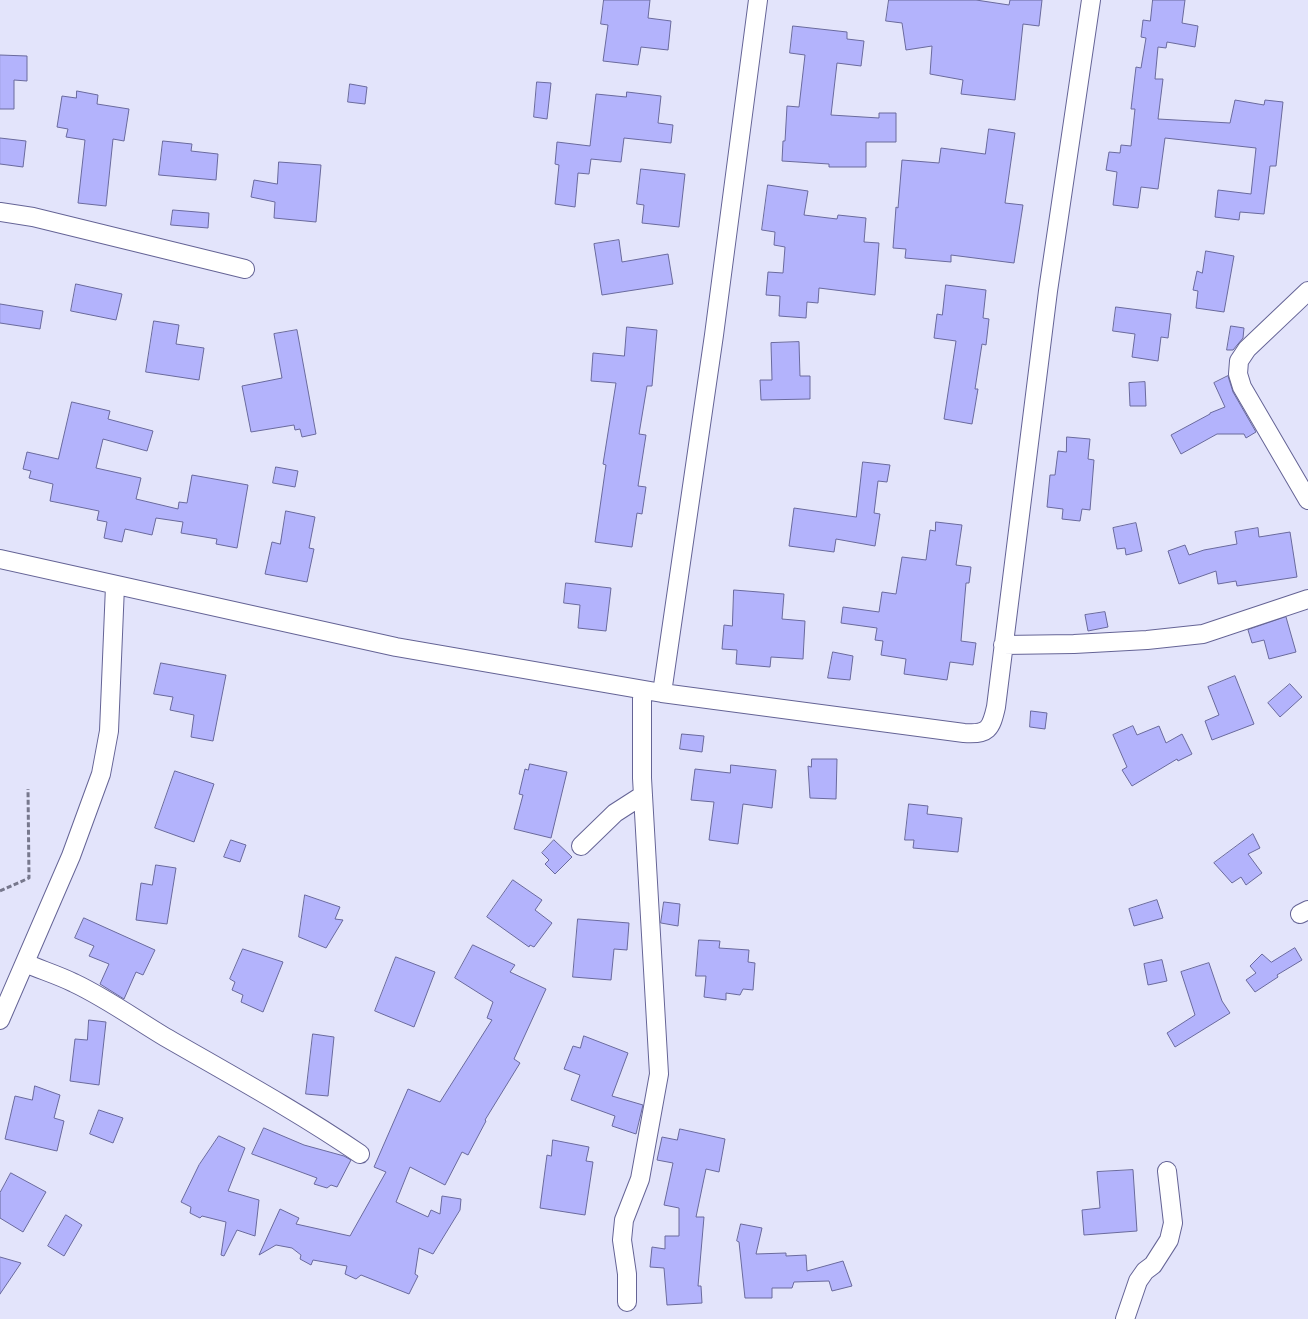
<!DOCTYPE html>
<html>
<head>
<meta charset="utf-8">
<style>
  body { margin:0 }
  canvas { display:block; background:#e3e4fb }
</style>
</head>
<body>
<canvas width="1308" height="1319"></canvas>
<script>
const c = document.querySelector('canvas').getContext('2d');
c.lineJoin = 'round';
function fillPath(path, color) {
  c.fillStyle = color;
  c.fill(path, 'evenodd');
}
function strokePath(path, color, width, dash) {
  c.strokeStyle = color;
  c.lineWidth = width;
  c.lineCap = dash ? 'butt' : 'round';
  c.setLineDash(dash || []);
  c.stroke(path);
}
const building = new Path2D(`
  M604 0H650L648 18 671 21 668 50 641 47 638 65 603 61 608 25 601 24Z
  M889 0H976L1009 5 1010 0H1042L1039 26 1023 24 1015 100 961 94 963 80 930 74 932 46 906 50 902 23 886 21Z
  M1153 0H1185L1182 23 1198 26 1195 47 1167 42 1166 48 1158 47 1155 79H1163L1158 119 1230 123 1235 100 1264 105 1265 100 1283 102 1276 166H1270L1264 214 1240 212 1239 220 1215 217 1218 190 1251 194 1256 148 1165 138 1158 189 1141 187 1138 208 1113 205 1117 172 1106 170 1109 152 1120 153 1121 145 1131 146 1135 109H1131L1136 67 1141 68 1146 38 1141 37 1143 20 1150 21Z
  M793 26 847 32V39L864 41 861 66 837 63 831 115 879 118V113H896V142H866V167H829V164L782 161 783 141H785L787 106 799 107 805 55 790 53Z
  M0 55 27 56V81L14 80V109H0Z
  M537 82 551 83 547 119 534 117Z
  M350 84 367 87 365 104 348 102Z
  M77 91 98 95 97 104 129 109 124 141 113 139 106 206 78 203 85 140 66 137 68 129 57 127 62 96 76 98Z
  M627 92 661 96 658 123 673 125 671 143 624 138 621 162 591 159 589 174 578 173 575 207 555 204 559 165 555 164 557 142 590 146 596 94 626 97Z
  M989 129 1015 133 1005 203 1023 205 1014 263 951 255V262L905 258 906 249 893 248 896 207 898 208 902 160 939 163 941 148 985 154Z
  M0 138 26 141 23 167 0 164Z
  M163 141 192 144 191 151 218 154 216 180 159 175Z
  M279 162 321 165 316 222 274 218 275 202 251 197 254 180 277 184Z
  M641 169 685 174 679 227 642 223 644 205 637 204Z
  M768 185 808 191 804 215 837 219 838 215 866 218 864 242 879 243 875 295 819 288 818 303 807 302 806 318 779 316 780 296 766 295 768 272 783 273 785 247 774 245 775 232 762 230Z
  M173 210 209 213 208 228 171 225Z
  M619 240 622 262 668 254 673 284 602 295 594 244Z
  M1206 251 1234 256 1224 312 1196 308 1198 291 1193 290 1197 271 1202 273Z
  M76 284 122 294 116 320 71 311Z
  M946 285 986 290 983 318 989 319 986 345 982 344 975 389H978L972 424 944 419 956 341 934 338 937 314 942 315Z
  M0 304 43 311 40 329 0 323Z
  M1116 307 1171 314 1168 338 1161 337 1158 361 1132 357 1135 334 1113 331Z
  M154 321 179 325 176 344 204 348 199 380 146 372Z
  M1231 326 1244 328 1243 338 1233 350H1227Z
  M627 327 657 330 652 386H647L639 434 646 435 638 486 646 487 642 514 637 513 632 547 595 542 606 465 603 464 616 383 591 381 593 353 624 356Z
  M297 330 316 434 302 437 300 429 295 430 294 425 251 432 242 386 282 378 274 334Z
  M799 342 800 376H810V399L761 400 760 380H772L771 343Z
  M1228 376 1233 392 1256 432 1246 438 1244 434H1217L1181 454 1171 435 1210 414V413L1225 407 1214 383Z
  M1145 382 1146 406H1130L1129 383Z
  M72 402 110 411 108 419 153 431 147 451 103 439 96 468 141 478 136 499 178 509 179 502 187 503 192 475 248 485 237 548 216 544 217 539 181 533 183 522 156 518 152 535 125 529 122 542 104 538 107 522 97 520 99 511 50 501 53 484 29 478 31 471 23 469 27 452 58 459Z
  M1067 437 1090 439 1088 459 1094 460 1090 510 1082 509 1080 521 1062 519 1063 509 1047 507 1050 475H1055L1058 451 1066 452Z
  M863 462 890 465 887 482 878 481 874 513 880 514 875 546 836 539 834 552 789 546 794 508 856 517Z
  M276 467 298 471 295 487 273 483Z
  M286 511 315 517 309 548 314 549 307 582 265 574 272 542 280 544Z
  M936 522 962 525 956 565 971 567 969 583H966L961 641 976 643 973 665 950 662 947 680 904 674 906 659 881 655 883 641 875 640 877 628 841 623 843 607 879 612 882 592 896 594 902 557 926 560 930 530 935 531Z
  M1136 523 1142 551 1126 555 1125 548 1117 549 1113 528Z
  M1258 528 1259 537 1290 532 1297 577 1237 586 1236 581 1218 584 1216 571 1179 584 1168 551 1185 545 1189 555 1204 550 1237 544 1235 532Z
  M566 583 611 588 606 631 578 628 580 605 564 603Z
  M734 590 784 594 782 619 805 621 803 659 771 657 770 667 736 664 737 650 722 649 724 625 732 626Z
  M1105 612 1108 627 1088 631 1085 615Z
  M1286 617 1296 652 1269 659 1264 640 1252 643 1248 630Z
  M833 652 853 656 850 680 828 678Z
  M161 663 226 675 213 741 191 737 194 715 170 710 173 697 154 694Z
  M1235 676 1254 724 1212 740 1205 721 1219 715 1208 687Z
  M1290 684 1302 697 1280 717 1268 703Z
  M1031 711 1047 713 1045 729 1030 727Z
  M1133 726 1137 735 1159 726 1166 743 1182 734 1192 754 1178 761 1177 759 1132 786 1122 770 1127 767 1113 735Z
  M682 734 704 736 702 752 680 749Z
  M812 759H837L836 799 810 798 808 766 811 767Z
  M530 764 567 772 551 838 514 829 523 795 519 794 525 769 528 770Z
  M731 765 776 770 772 808 743 804 738 844 709 840 714 802 691 800 695 769 730 773Z
  M175 771 214 784 194 842 155 828Z
  M909 804 928 806 927 814 962 818 958 852 913 848 914 840H905Z
  M1253 834 1260 848 1248 854 1262 873 1246 885 1241 877 1232 883 1214 863Z
  M231 840 246 845 240 862 224 857Z
  M554 840 572 857 555 874 545 864 549 860 542 853Z
  M156 865 176 868 167 924 136 920 141 883 152 885Z
  M513 880 542 900 535 910 552 923 534 947 530 945 529 947 487 917Z
  M305 895 340 907 335 919 343 920 326 948 299 937Z
  M1157 900 1163 918 1134 926 1129 909Z
  M664 902 680 904 678 926 661 923Z
  M84 918 155 950 143 975 136 972 124 999 100 984 109 964 89 956 94 946 75 938Z
  M578 919 629 923 627 950 614 949 611 980 573 977Z
  M699 940 720 941 719 948 749 950 748 962 755 963 753 990 743 989 740 995 726 993V1000L704 997 706 976H696Z
  M473 945 515 965 510 972 546 989 514 1059 520 1063 485 1120 486 1121 468 1155 462 1152 445 1185 410 1167 396 1202 428 1217 431 1210 440 1214 442 1196 461 1199 460 1210 433 1254 419 1248 415 1274 418 1276 409 1294 361 1275 356 1279 345 1274 347 1266 313 1260 311 1265 300 1259 301 1255 292 1248 276 1245 259 1255 280 1209 299 1218 296 1224 350 1236 386 1172 374 1167 408 1089 440 1102 492 1020 487 1018 493 1002 455 978Z
  M1295 948 1302 960 1277 975 1278 977 1255 992 1246 980 1256 973 1250 966 1262 954 1271 962Z
  M243 949 283 962 263 1012 241 1002 243 995 232 990 235 982 230 979Z
  M396 957 435 972 414 1027 375 1011Z
  M1162 960 1167 981 1148 985 1144 964Z
  M1209 963 1222 1001 1230 1013 1175 1047 1167 1033 1195 1015 1181 972Z
  M89 1020 106 1022 99 1085 70 1081 75 1039 87 1040Z
  M313 1034 334 1037 328 1096 306 1094Z
  M584 1036 628 1053 612 1096 643 1105 636 1134 612 1126 615 1116 571 1100 580 1075 564 1069 573 1046 580 1048Z
  M35 1086 60 1095 54 1118 64 1121 57 1151 5 1139 15 1096 32 1100Z
  M99 1110 123 1118 113 1143 90 1134Z
  M264 1128 304 1145 344 1156 351 1160 337 1187 331 1185 327 1188 314 1184 317 1178 252 1154Z
  M680 1129 725 1139 719 1172 706 1169 696 1217H704L698 1286H701L702 1303 667 1305 664 1268 650 1267 652 1247 665 1249V1236H679V1208L664 1205 673 1163 657 1160 662 1137 677 1140Z
  M219 1136 245 1148 228 1191 259 1200 255 1236 237 1230 224 1256 221 1255 226 1222 202 1216 200 1218 190 1213 191 1207 181 1202 199 1165Z
  M553 1140 589 1147 586 1161 593 1162 585 1215 540 1208 547 1155 551 1156Z
  M1133 1170 1137 1231 1084 1235 1082 1210 1100 1208 1097 1172Z
  M11 1173 46 1192 23 1232 0 1218V1193Z
  M66 1215 82 1225 64 1256 48 1246Z
  M741 1224 762 1228 756 1254 786 1253V1256L806 1255 807 1271 843 1261 852 1286 832 1291 829 1281 794 1282 792 1288H772V1298H745L739 1242 737 1241Z
  M0 1257 21 1263 0 1294Z`);
const path = new Path2D(`
  M0 891 29 878 28 789`);
const street = new Path2D(`
  M0 212 33 217 245 269
  M1308 291 1247 349 1239 361 1238 374 1242 387 1308 500
  M0 559 396 647 662 693 964 733C988 735 991 729 996 707L1048 291 1091 0
  M1003 645 1074 644 1147 640 1203 634 1308 599
  M662 693 714 335 758 0
  M581 846 615 813 643 795
  M1300 914 1308 910
  M25 963C41 970 58 975 74 983 106 998 135 1019 165 1037 231 1075 297 1111 360 1154
  M0 1020 71 856 101 774 109 731 115 586
  M627 1302V1274L622 1240 624 1220 640 1179 659 1074 642 778V690
  M1125 1319 1138 1281 1145 1271 1153 1265 1169 1240 1173 1223 1167 1171`);
fillPath(building, '#b3b3fc');
strokePath(building, '#6a6a9d', 1);
strokePath(street, '#656496', 20);
strokePath(path, '#77788d', 3, [5, 2.5]);
strokePath(street, '#fff', 18);
</script>
</body>
</html>
